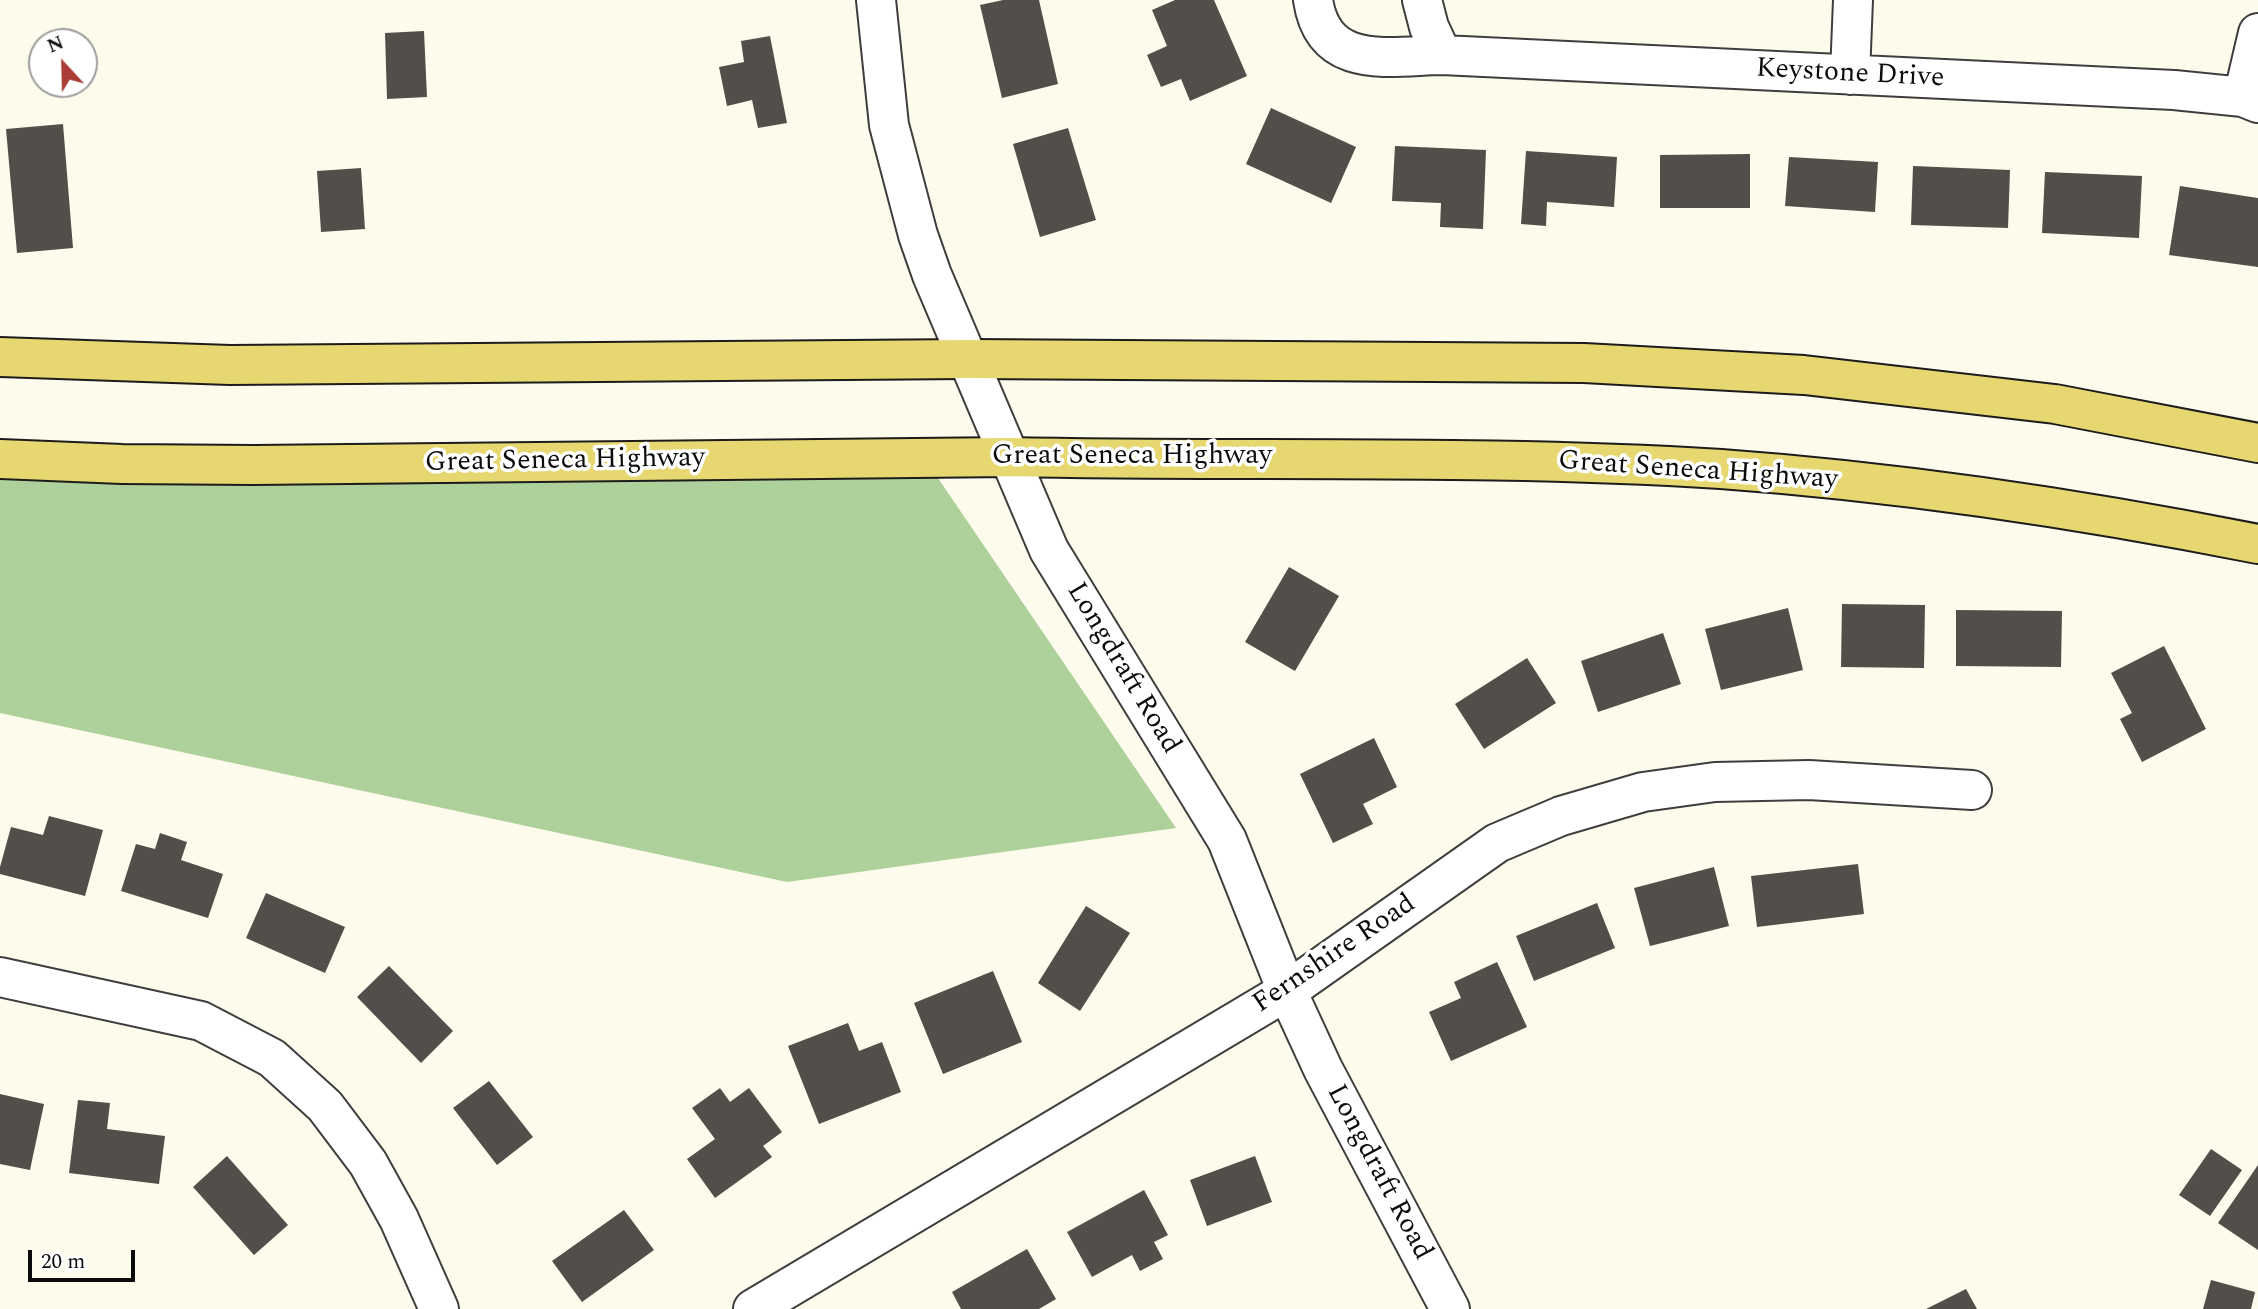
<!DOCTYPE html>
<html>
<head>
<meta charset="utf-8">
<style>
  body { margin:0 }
  #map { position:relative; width:2258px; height:1309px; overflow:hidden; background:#fdfbec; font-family:Spectral,serif }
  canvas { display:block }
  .north { position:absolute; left:28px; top:28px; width:70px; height:70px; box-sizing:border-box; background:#fff; border:2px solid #9d9d9d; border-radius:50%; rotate:338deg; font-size:19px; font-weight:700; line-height:28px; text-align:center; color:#0b0b0b }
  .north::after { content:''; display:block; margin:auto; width:24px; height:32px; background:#a93c35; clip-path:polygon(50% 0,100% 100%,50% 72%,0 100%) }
  .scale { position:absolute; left:28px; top:1250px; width:107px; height:32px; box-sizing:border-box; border:4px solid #0b0b0b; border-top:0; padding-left:9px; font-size:21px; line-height:24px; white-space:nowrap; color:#0b0b0b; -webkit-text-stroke:5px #fff; paint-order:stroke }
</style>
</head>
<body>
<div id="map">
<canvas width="2258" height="1309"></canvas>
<div class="north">N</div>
<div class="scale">20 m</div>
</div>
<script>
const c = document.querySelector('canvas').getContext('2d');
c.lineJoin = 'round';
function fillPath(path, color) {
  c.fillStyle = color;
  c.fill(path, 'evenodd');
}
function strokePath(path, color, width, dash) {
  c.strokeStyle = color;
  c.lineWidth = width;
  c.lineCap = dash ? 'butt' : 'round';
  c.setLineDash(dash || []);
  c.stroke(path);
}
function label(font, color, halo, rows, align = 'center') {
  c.font = font + ' Spectral,serif';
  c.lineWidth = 7;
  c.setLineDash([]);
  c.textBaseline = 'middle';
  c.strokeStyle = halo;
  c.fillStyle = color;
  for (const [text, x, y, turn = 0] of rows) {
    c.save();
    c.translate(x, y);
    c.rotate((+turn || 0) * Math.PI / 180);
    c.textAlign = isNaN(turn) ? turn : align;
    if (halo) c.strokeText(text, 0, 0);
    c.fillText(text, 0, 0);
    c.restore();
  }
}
const forest = new Path2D(`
  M0 459H925L1176 828 787 882 0 713Z`);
const building = new Path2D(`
  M1003 0H1039L1058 84 1002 98 980 5Z
  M1175 0H1214L1247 76 1190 101 1181 79 1161 87 1147 55 1167 46 1152 10Z
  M424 31 427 97 387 99 385 33Z
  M770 36 787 123 758 128 752 100 727 106 719 67 744 62 741 41Z
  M1271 108 1356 147 1331 203 1246 164Z
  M63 124 73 248 17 253 6 129Z
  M1068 128 1096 220 1040 237 1013 144Z
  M1395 146 1486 150 1483 229 1440 227 1441 203 1392 201Z
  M1526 151 1617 157 1614 207 1547 202 1546 226 1521 224Z
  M1750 154V208H1660V155Z
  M1789 157 1878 162 1875 212 1785 206Z
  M1913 166 2010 170 2008 228 1911 225Z
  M361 168 365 229 321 232 317 171Z
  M2045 172 2142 176 2139 238 2042 233Z
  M2180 186 2258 198V267L2169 255Z
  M1289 567 1339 596 1295 671 1245 642Z
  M1842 604 1925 605 1924 668 1841 667Z
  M1788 608 1803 670 1721 690 1705 629Z
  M1956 610 2062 611 2061 667 1956 666Z
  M1663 633 1681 684 1598 712 1581 661Z
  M2164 646 2206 729 2142 762 2120 719 2132 713 2111 673Z
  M1527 658 1556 703 1484 749 1455 704Z
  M1374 738 1397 787 1363 804 1373 824 1333 843 1300 774Z
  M49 816 103 830 85 896 0 874V867L11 827 43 835Z
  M160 833 187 842 181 860 223 874 208 918 121 891 136 844 155 849Z
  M1858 864 1864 914 1757 927 1751 876Z
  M1714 867 1729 926 1650 946 1634 888Z
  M266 893 345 927 325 973 246 938Z
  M1597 903 1615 948 1534 981 1516 936Z
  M1086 906 1130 933 1080 1011 1038 983Z
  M1497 962 1527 1027 1451 1061 1429 1012 1461 998 1454 982Z
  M389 966 453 1031 421 1063 357 997Z
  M993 971 1022 1042 943 1074 914 1003Z
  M848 1023 859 1051 882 1042 901 1092 819 1124 788 1046Z
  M489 1081 533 1137 497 1165 453 1108Z
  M720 1088 730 1102 749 1088 782 1132 763 1146 772 1157 715 1198 687 1159 715 1139 692 1108Z
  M0 1094 44 1104 30 1170 0 1164Z
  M78 1100 110 1103 107 1129 165 1136 159 1184 69 1173Z
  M2211 1149 2242 1170 2210 1216 2179 1195Z
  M227 1156 288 1225 254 1255 193 1187Z
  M1255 1156 1272 1202 1207 1226 1190 1180Z
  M2258 1165V1250L2218 1223Z
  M1144 1190 1168 1235 1154 1242 1163 1259 1140 1271 1132 1255 1092 1277 1067 1232Z
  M624 1210 654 1250 582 1302 552 1261Z
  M1027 1249 1056 1299 1039 1309H961L952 1292Z
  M2211 1280 2255 1292 2251 1309H2203Z
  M1966 1289 1977 1309H1926Z`);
const minor = new Path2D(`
  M1313 0C1324 71 1388 56 1442 55L2174 90 2243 97 2258 103
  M1422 0 1429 27 1442 55
  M1850 75 1853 0
  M2243 97 2258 33
  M0 977 201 1021 272 1058 325 1106 368 1163 399 1219 439 1309
  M753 1309 1287 991 1497 843 1561 816 1643 792 1715 782 1809 780 1972 790`);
const tertiary = new Path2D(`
  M876 0 889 125 918 235 932 275 1049 550 1227 840 1287 991 1323 1069 1450 1309`);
const primary = new Path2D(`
  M0 357 230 365 969 359 1584 363 1804 375 2055 404 2258 443
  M0 459 122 464 254 465 1009 457C1247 462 1484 454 1721 469 1901 482 2081 509 2258 544`);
const streetNames = [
  ["Keystone Drive",1850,75,3],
  ["Great Seneca Highway",1132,458],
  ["Great Seneca Highway",565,462,-1],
  ["Great Seneca Highway",1698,472,4],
  ["Longdraft Road",1122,669,59],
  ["Fernshire Road",1335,955,-34],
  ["Longdraft Road",1378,1173,62]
];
fillPath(forest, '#aed19b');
fillPath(building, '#524e49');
strokePath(minor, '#3e3e3e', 42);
strokePath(tertiary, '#3e3e3e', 42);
strokePath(primary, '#1c1c1c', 42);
strokePath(minor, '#fff', 38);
strokePath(tertiary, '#fff', 38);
strokePath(primary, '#e7d771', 38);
label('28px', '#0b0b0b', '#fff', streetNames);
</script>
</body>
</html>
